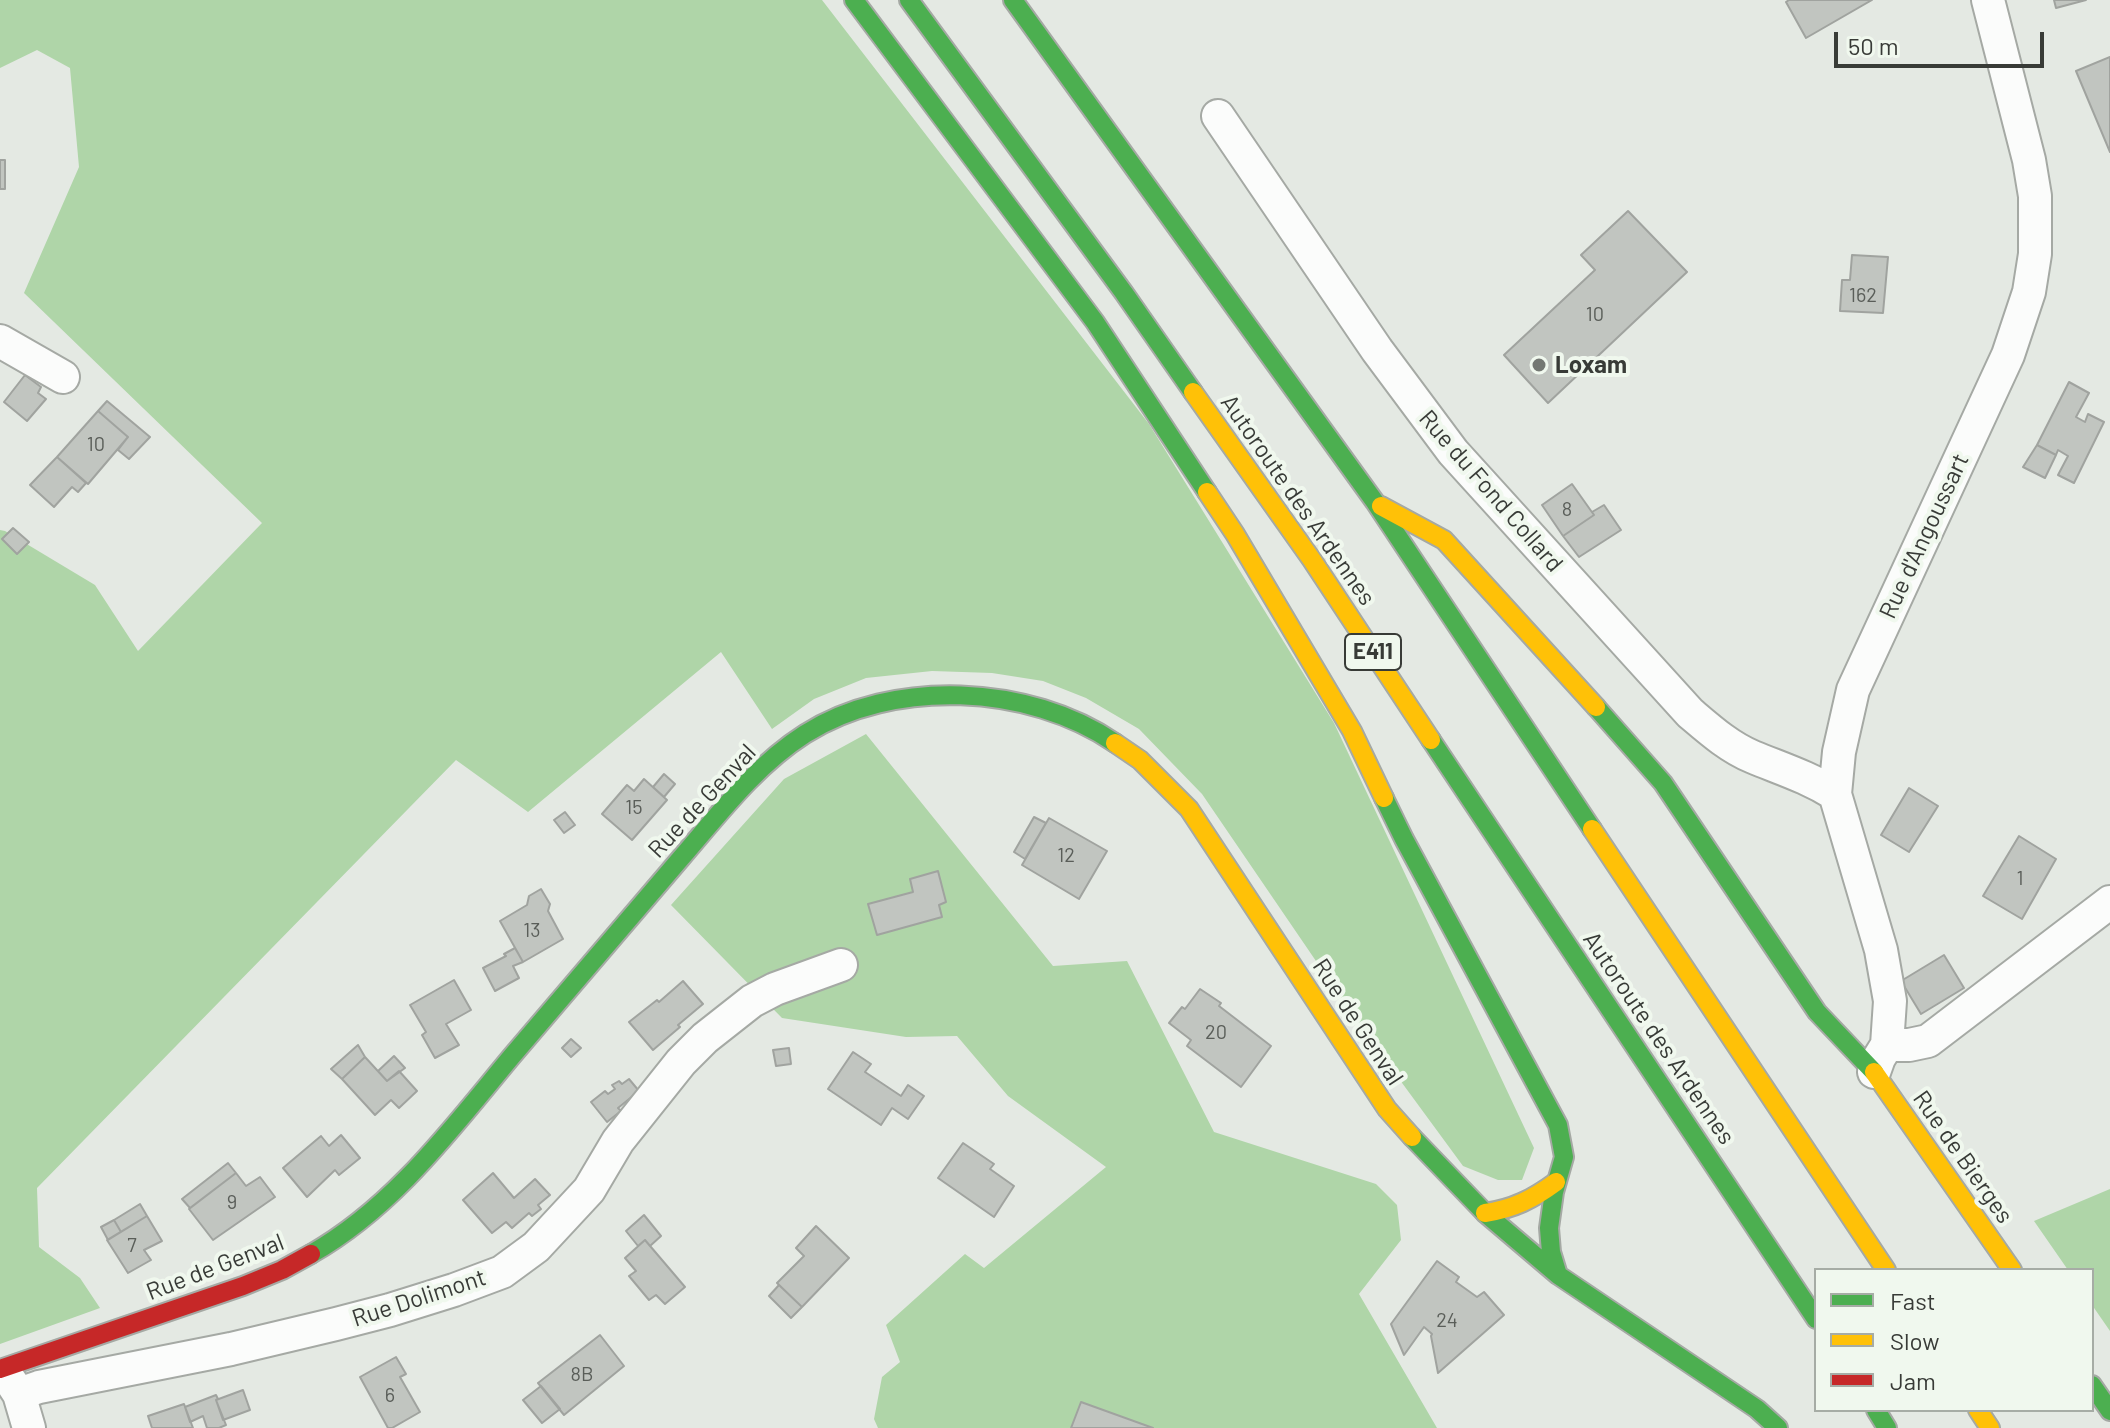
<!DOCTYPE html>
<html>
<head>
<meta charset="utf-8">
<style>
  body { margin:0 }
  #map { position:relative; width:2110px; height:1428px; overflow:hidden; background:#e4e9e3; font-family:Barlow,sans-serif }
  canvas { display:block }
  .legend { position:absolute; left:1814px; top:1268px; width:280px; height:144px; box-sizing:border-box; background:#f0f8ee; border:2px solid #a6aca5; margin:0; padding:10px 14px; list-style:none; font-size:24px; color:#383b37 }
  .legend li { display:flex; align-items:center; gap:16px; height:40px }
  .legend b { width:40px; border:2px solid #a6aca5 }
  .scale { position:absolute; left:1834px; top:32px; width:210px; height:36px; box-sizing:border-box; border:4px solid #383b37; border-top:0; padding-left:10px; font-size:24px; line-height:28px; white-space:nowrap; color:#383b37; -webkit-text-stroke:6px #f0f8ee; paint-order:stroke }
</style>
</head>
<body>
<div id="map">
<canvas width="2110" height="1428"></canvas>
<ul class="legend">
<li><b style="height:10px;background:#4caf50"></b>Fast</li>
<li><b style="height:10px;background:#ffc107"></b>Slow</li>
<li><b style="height:10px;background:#c62828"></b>Jam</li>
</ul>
<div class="scale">50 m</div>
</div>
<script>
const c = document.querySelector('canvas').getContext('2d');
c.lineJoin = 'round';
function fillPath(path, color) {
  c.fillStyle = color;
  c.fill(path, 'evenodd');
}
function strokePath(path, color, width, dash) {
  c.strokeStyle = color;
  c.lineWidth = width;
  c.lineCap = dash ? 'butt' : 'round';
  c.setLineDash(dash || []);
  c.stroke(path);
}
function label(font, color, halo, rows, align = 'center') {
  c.font = font + ' Barlow,sans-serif';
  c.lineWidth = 8;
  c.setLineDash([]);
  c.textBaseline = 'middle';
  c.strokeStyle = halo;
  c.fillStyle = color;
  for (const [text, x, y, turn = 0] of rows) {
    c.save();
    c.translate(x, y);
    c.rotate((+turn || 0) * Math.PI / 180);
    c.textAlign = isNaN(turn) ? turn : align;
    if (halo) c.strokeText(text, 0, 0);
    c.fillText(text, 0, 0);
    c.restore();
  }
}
const forest = new Path2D(`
  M0 0H822L1149 424 1334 723 1534 1148 1522 1180H1498L1463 1166 1361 1027 1202 794 1139 729 1086 698 1043 681 992 673 932 671 866 678 814 699 772 729 721 652 528 812 456 760 37 1188 39 1247 80 1278 100 1308 0 1344V530L5 531 95 585 138 651 262 523 24 293 79 167 70 68 37 50 0 68Z
  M866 734 1053 966 1127 961 1214 1132 1376 1184 1397 1205 1401 1240 1359 1294 1437 1428H878L874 1419 882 1377 900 1362 886 1325 965 1254 984 1268 1106 1167 1008 1096 957 1036 906 1037 782 1018 671 905 784 779Z
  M2110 1189V1331L2092 1305V1270H2068L2034 1221Z`);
const building = new Path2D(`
  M1789 0H1872L1806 38 1786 2Z
  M2054 0H2086L2056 8Z
  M2110 57V152L2076 71Z
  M0 160H5V189H0Z
  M1628 211 1687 272 1548 403 1504 355 1595 270 1581 255Z
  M1852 255 1888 257 1883 313 1840 311 1842 280H1850Z
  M25 375 41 387 38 393 46 399 27 421 4 402Z
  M2069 382 2089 393 2076 417 2085 422 2088 414 2104 422 2074 483 2058 475 2068 456 2058 450 2056 455 2037 445Z
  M107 401 150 437 129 459 118 450 128 437 98 411Z
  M98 411 128 437 88 484 57 457Z
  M2037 445 2056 455 2045 478 2023 467Z
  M57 457 86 483 78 492 72 487 54 507 30 485Z
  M1572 484 1594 515 1563 536 1542 505Z
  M1604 505 1621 530 1579 557 1563 536 1594 515 1592 512Z
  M13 528 29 542 17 554 2 539Z
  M664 774 675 784 664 797 653 787Z
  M644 779 667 800 632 840 602 814 627 785 634 791Z
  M1909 788 1938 806 1909 852 1881 835Z
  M565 812 575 825 564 833 554 820Z
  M1034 817 1046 823 1025 859 1014 852Z
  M1049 818 1107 851 1079 899 1022 865Z
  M2019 836 2056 859 2022 919 1983 896Z
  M938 871 946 902 939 905 942 917 877 935 868 904 913 892 910 879Z
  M541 889 550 904 548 911 563 939 523 962 500 921 527 905 529 896Z
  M515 948 523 962 513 966 519 978 495 991 483 968 506 956 504 954Z
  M1944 955 1964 988 1921 1014 1901 981Z
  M454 980 471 1010 446 1024 459 1045 435 1058 422 1035 426 1032 410 1005Z
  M683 981 703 1004 678 1025 680 1027 653 1050 629 1022 657 1000 659 1002Z
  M1200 989 1221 1003 1219 1006 1271 1046 1241 1087 1187 1046 1191 1040 1169 1023 1182 1007 1185 1009Z
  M571 1039 581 1048 571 1057 562 1048Z
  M358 1045 365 1057 342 1079 331 1069Z
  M789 1048 791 1064 776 1066 773 1050Z
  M853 1052 871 1064 865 1072 901 1096 908 1085 924 1096 908 1119 892 1108 881 1125 828 1089Z
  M394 1056 405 1068 387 1081 378 1071Z
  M365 1057 387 1081 399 1071 417 1091 399 1108 391 1100 375 1115 342 1079Z
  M629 1079 639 1091 618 1108 621 1111 607 1122 591 1102 605 1091 608 1094 615 1089 612 1085 619 1081 622 1084Z
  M341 1135 360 1158 339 1175 335 1170 307 1197 283 1168 321 1136 329 1146Z
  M963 1143 994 1164 990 1169 1014 1186 994 1217 938 1178Z
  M228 1163 236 1173 190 1208 182 1199Z
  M236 1173 246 1186 260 1177 275 1197 213 1240 189 1209Z
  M493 1173 514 1198 535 1179 550 1195 538 1205 541 1209 532 1216 529 1213 512 1228 506 1222 492 1233 463 1200Z
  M140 1204 147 1216 121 1232 114 1220Z
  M644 1215 661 1236 650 1246 645 1240 638 1246 626 1231Z
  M147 1216 162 1241 144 1250 151 1260 128 1273 107 1240Z
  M114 1220 121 1232 108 1240 101 1227Z
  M816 1226 849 1258 802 1307 777 1283 804 1256 796 1248Z
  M645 1240 685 1287 665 1304 656 1295 649 1300 629 1276 636 1271 625 1258Z
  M1437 1261 1459 1277 1456 1282 1477 1297 1484 1292 1504 1315 1438 1373 1431 1336 1432 1334 1424 1327 1404 1355 1391 1324Z
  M779 1285 802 1307 791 1318 769 1296Z
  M600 1335 624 1366 564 1415 538 1383Z
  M396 1357 406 1374 400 1377 420 1412 392 1428H388L360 1377Z
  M541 1386 560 1409 542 1423 523 1400Z
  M243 1390 250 1410 223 1420 216 1400Z
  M216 1395 218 1399 216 1400 226 1425 219 1428H207L203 1416 190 1422 185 1407Z
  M1081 1402 1153 1428H1071Z
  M184 1404 193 1428H152L148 1416Z`);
const street = new Path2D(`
  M1218 116 1377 350 1453 452 1690 713C1710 730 1729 747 1753 757 1782 769 1808 777 1835 794
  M0 341 63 377
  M1887 1045H1909L1928 1041 2110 902
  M1874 1072 1879 1058 1887 1045 1890 1001 1881 950 1835 794 1839 752 1853 690 2008 355 2029 292 2035 254V196L2029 160 1988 0
  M7 1376 19 1394 29 1428
  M19 1394 39 1387 231 1349 336 1324 390 1310 454 1290 502 1272 536 1247 589 1190 618 1141 681 1062 705 1038 752 1001 775 989 841 965`);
const fast = new Path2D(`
  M854 0 1095 322 1207 492
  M909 0 1124 293 1193 392
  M1013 0 1375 502 1592 829
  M1596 707 1663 783 1817 1012 1874 1072
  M1431 740 1816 1319
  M1384 798 1404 839 1558 1125 1564 1157 1554 1192 1549 1228 1551 1252 1558 1275
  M1412 1137 1485 1213 1558 1275 1757 1409 1778 1428
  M311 1254C394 1207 452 1128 512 1056 568 990 624 924 681 858 719 814 755 766 805 734 893 678 1029 684 1115 743
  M2092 1385 2110 1411
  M1876 1410 1887 1428`);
const slow = new Path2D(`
  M1193 392 1312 560 1431 740
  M1207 492 1235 534 1352 731 1384 798
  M1381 506 1444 540 1596 707
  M1115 743 1140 760 1189 809 1387 1109 1412 1137
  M1592 829 1886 1270
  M1874 1072 2012 1270
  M1485 1213C1513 1209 1533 1199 1556 1182
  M1978 1410 1990 1428`);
const jam = new Path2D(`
  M0 1369 243 1286 282 1270 311 1254`);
const markers = [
  [1539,365,8,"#747873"]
];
const numberNames = [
  ["162",1863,295],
  ["10",1595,314],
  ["10",96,444],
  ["8",1567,509],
  ["15",634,807],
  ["12",1066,855],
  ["1",2020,878],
  ["13",532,930],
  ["20",1216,1032],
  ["9",232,1202],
  ["7",132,1245],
  ["24",1447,1320],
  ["8B",582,1374],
  ["6",390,1395]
];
const shields = [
  [1373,652,56]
];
const shieldNames = [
  ["E411",1373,652]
];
const poiNames = [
  ["Loxam",1555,365]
];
const streetNames = [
  ["Rue du Fond Collard",1491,491,49],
  ["Autoroute des Ardennes",1298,500,55],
  ["Rue d'Angoussart",1924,536,-65],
  ["Rue de Genval",702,801,-47],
  ["Rue de Genval",1358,1022,57],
  ["Autoroute des Ardennes",1659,1038,56],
  ["Rue de Bierges",1963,1157,55],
  ["Rue de Genval",215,1267,-21],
  ["Rue Dolimont",419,1298,-18]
];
fillPath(forest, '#afd5a8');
fillPath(building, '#c1c5c0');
strokePath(building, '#a0a39f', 2);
strokePath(street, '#a5a9a4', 36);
strokePath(fast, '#a5a9a4', 22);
strokePath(slow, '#a5a9a4', 22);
strokePath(jam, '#a5a9a4', 22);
strokePath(street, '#fbfcfb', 32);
strokePath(fast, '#4caf50', 18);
strokePath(slow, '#ffc107', 18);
strokePath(jam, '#c62828', 18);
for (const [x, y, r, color] of markers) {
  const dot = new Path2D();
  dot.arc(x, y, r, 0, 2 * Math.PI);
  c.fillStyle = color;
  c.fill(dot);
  strokePath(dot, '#f0f8ee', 3);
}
label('20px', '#5a5e59', null, numberNames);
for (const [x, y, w] of shields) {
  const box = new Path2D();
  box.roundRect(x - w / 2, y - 18, w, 36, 6);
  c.fillStyle = '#f0f8ee';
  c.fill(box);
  strokePath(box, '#383b37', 2);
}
label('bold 22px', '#383b37', null, shieldNames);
label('bold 24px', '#383b37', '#f0f8ee', poiNames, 'left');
label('24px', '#383b37', '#f0f8ee', streetNames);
</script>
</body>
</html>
